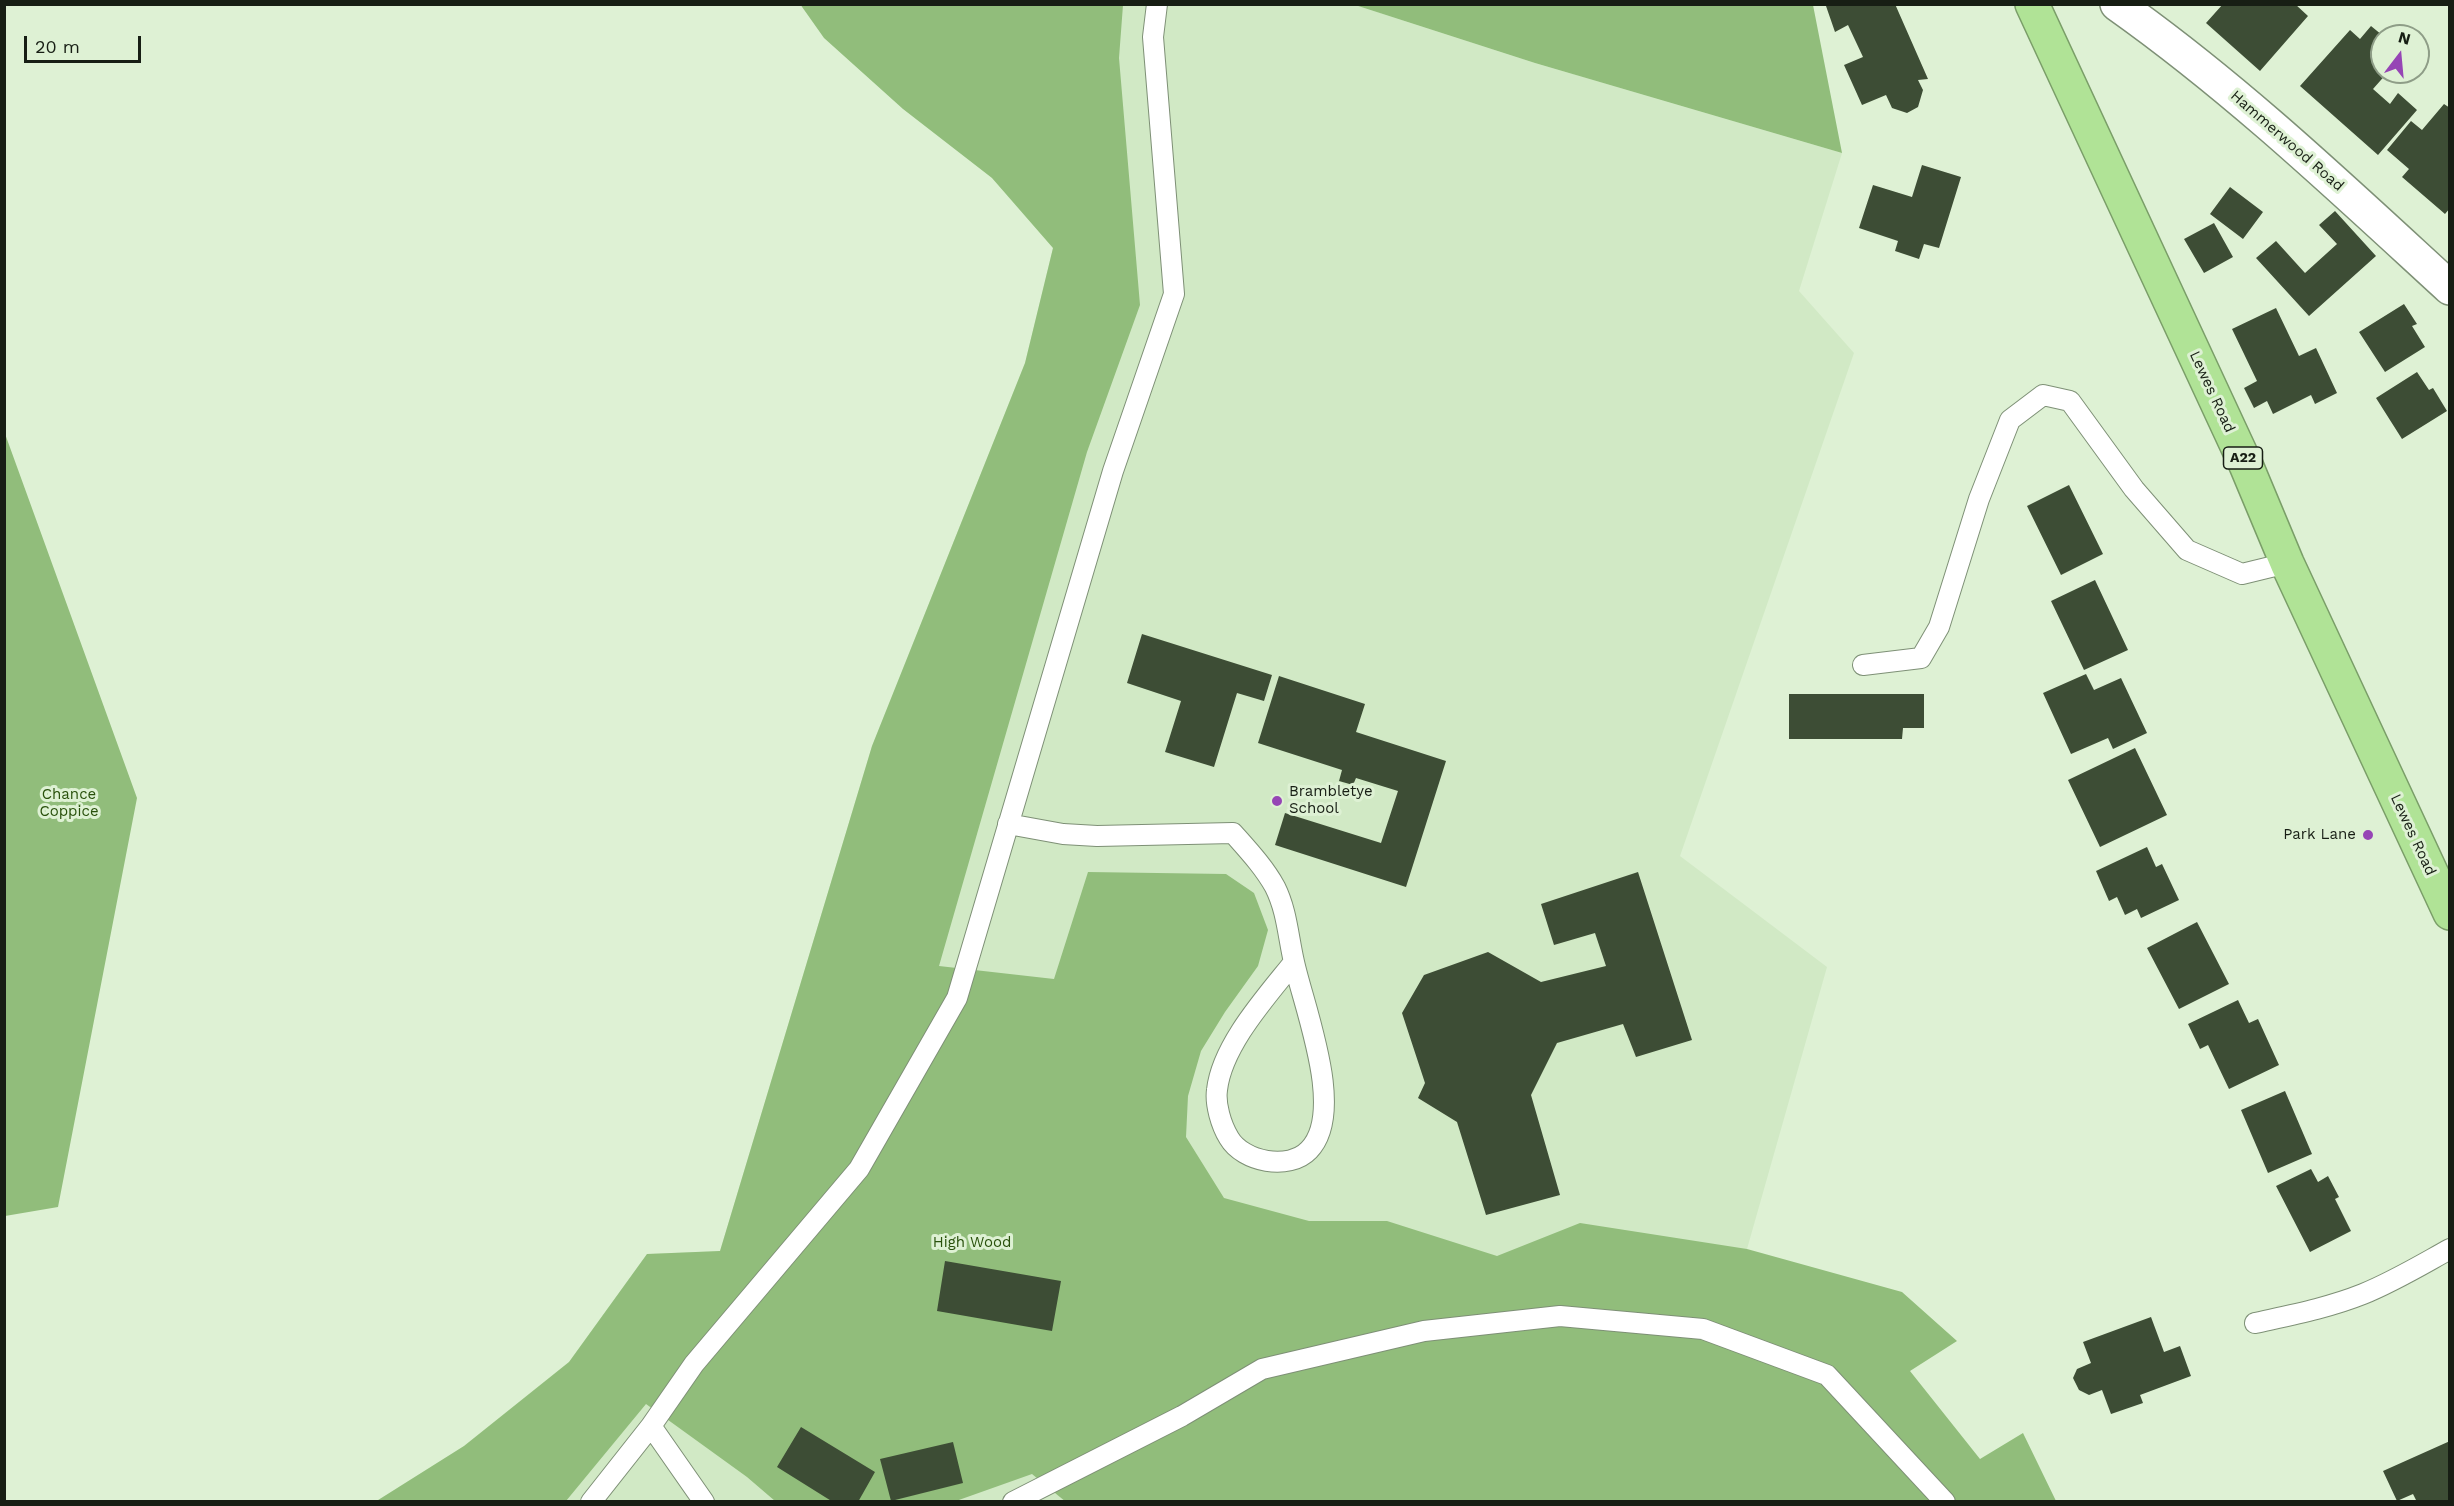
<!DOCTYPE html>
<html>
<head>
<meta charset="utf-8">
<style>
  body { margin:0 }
  #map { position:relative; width:2454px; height:1506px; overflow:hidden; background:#def1d4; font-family:"Work Sans",sans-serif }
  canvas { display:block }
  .frame { position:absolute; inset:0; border:6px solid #171e14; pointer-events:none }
  .north { position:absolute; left:2370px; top:24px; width:60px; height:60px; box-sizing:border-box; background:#def1d4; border:2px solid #8e9d87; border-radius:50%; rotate:16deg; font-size:16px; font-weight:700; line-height:24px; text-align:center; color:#171e14 }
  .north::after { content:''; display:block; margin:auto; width:21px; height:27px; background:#9645b5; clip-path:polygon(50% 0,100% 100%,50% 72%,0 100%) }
  .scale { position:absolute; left:24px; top:36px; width:117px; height:27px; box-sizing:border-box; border:3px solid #171e14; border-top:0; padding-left:8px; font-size:18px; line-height:21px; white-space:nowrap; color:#171e14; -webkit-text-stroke:4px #def1d4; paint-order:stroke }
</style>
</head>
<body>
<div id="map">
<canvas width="2454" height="1506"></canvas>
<div class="frame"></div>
<div class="north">N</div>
<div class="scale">20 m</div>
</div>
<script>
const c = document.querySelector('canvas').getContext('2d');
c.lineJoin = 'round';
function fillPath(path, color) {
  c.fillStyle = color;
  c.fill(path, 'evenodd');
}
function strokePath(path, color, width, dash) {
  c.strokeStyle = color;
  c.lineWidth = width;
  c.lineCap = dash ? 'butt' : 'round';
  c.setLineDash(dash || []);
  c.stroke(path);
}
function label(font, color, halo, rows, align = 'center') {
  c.font = font + ' "Work Sans",sans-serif';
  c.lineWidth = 6;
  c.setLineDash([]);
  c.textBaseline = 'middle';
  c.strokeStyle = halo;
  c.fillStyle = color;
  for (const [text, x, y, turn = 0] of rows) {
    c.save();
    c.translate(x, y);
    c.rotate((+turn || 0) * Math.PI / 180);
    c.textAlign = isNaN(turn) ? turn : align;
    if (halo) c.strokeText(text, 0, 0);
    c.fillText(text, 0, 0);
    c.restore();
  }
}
const built = new Path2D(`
  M1052 5H1355L1535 63 1842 153 1799 291 1854 353 1680 856 1827 967 1747 1249 1732 1326 1115 1501 375 1502 464 1446 569 1362 647 1254 720 1251 872 746 1025 363 1053 248 992 178Z`);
const forest = new Path2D(`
  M800 4 1123 5 1119 58 1140 305 1087 452 939 966 1054 979 1088 872 1226 874 1254 893 1268 930 1258 966 1225 1012 1201 1051 1188 1096 1186 1137 1224 1198 1309 1221H1387L1497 1256 1580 1223 1747 1249 1902 1292 1957 1341 1910 1371 1980 1459 2023 1433 2056 1501 1066 1502 1032 1474 956 1501H775L747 1477 646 1404 566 1501 375 1502 464 1446 569 1362 647 1254 720 1251 872 746 1025 363 1053 248 992 178 903 109 824 38Z
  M1355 5H1813L1842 153 1535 63Z
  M4 431 137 798 58 1207 5 1216Z`);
const building = new Path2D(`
  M1830 4H1895L1928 79 1918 80 1923 90 1918 107 1907 113 1892 108 1886 95 1862 105 1844 65 1863 57 1848 25 1835 32 1826 6Z
  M2223 4H2295L2308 16 2260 71 2206 23Z
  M2371 26 2382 35V72H2388L2373 89 2390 104 2398 93 2417 110 2378 155 2300 86 2350 30 2360 39Z
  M2444 104 2450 108V208L2445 214 2402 177 2409 169 2387 150 2411 121 2422 130Z
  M1922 165 1961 177 1939 248 1924 244 1919 259 1895 251 1898 241 1859 228 1873 185 1912 197Z
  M2230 187 2263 212 2243 239 2210 214Z
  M2335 211 2376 256 2309 316 2256 258 2276 241 2305 273 2337 244 2319 225Z
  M2214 223 2233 257 2204 273 2184 239Z
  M2404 304 2417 324 2412 326 2425 347 2385 372 2359 332Z
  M2276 308 2299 356 2316 348 2337 393 2315 404 2311 395 2273 414 2267 401 2254 408 2244 388 2257 381 2232 329Z
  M2417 372 2429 390 2433 388 2447 411 2402 439 2376 398Z
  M2069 485 2103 554 2061 575 2027 506Z
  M2095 580 2128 650 2084 670 2051 601Z
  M1142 634 1272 675 1264 701 1237 693 1214 767 1165 752 1181 701 1127 683Z
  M2086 674 2094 690 2121 678 2147 733 2113 749 2108 738 2071 754 2043 693Z
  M1279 676 1365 704 1356 732 1446 761 1406 887 1275 845 1285 813 1381 843 1398 791 1356 778 1353 785 1339 781 1342 770 1258 743Z
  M1789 694H1924V728H1903L1902 739H1789Z
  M2135 748 2167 815 2100 847 2068 780Z
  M2147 847 2156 867 2162 864 2179 900 2141 918 2137 909 2125 915 2117 897 2109 901 2096 871Z
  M1638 872 1692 1040 1636 1057 1623 1024 1557 1043 1531 1095 1560 1195 1486 1215 1457 1122 1418 1098 1425 1083 1402 1013 1424 975 1488 952 1541 982 1606 966 1595 933 1554 945 1541 904Z
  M2197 922 2229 984 2179 1009 2147 948Z
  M2238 1000 2249 1023 2258 1019 2279 1065 2229 1089 2208 1045 2200 1049 2188 1024Z
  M2285 1091 2312 1154 2268 1173 2241 1110Z
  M2311 1169 2318 1182 2328 1176 2339 1197 2335 1199 2351 1231 2310 1252 2276 1186Z
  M945 1261 1061 1281 1052 1331 937 1311Z
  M2151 1317 2164 1352 2180 1346 2191 1376 2140 1395 2143 1403 2111 1414 2102 1390 2089 1395 2079 1390 2073 1378 2077 1369 2091 1363 2083 1342Z
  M801 1427 875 1472 858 1502H833L777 1467Z
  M2450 1441V1502H2417L2413 1494 2397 1501 2383 1471Z
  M953 1442 963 1483 891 1501 880 1459Z`);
const lane = new Path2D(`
  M1863 665 1921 658 1939 627 1979 499 2010 420 2043 395 2070 401 2134 489 2187 550 2242 574 2287 563
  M1008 824 1063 834 1097 836 1233 833C1248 850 1264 867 1275 887 1287 911 1288 936 1294 962 1304 1008 1346 1112 1309 1150 1289 1171 1243 1162 1229 1138 1221 1125 1215 1104 1217 1090 1222 1045 1267 996 1294 962
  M2255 1323C2291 1315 2328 1308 2363 1294 2393 1282 2421 1265 2450 1249
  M591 1502 651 1426
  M704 1502 651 1426 694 1364 859 1169 957 998 1113 471 1174 294 1153 37 1157 4
  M1013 1502 1182 1416 1262 1369 1424 1331 1560 1316 1703 1329 1827 1375 1945 1502`);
const secondary = new Path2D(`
  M2117 4C2237 89 2342 189 2450 288`);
const highway = new Path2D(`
  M2032 4 2246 465 2287 563 2450 913`);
const markers = [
  [1277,801,6,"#9645b5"],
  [2368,835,6,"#9645b5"]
];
const shields = [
  [2243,458,39]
];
const shieldNames = [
  ["A22",2243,458]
];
const streetNames = [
  ["Hammerwood Road",2287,141,41],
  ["Lewes Road",2212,392,65],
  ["Lewes Road",2413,835,65]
];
const poiNames = [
  ["Brambletye",1289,792],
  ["School",1289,809],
  ["Park Lane",2356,835,"right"]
];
const parkNames = [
  ["Chance",69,795],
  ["Coppice",69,812],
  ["High Wood",972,1243]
];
fillPath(built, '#d1e9c5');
fillPath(forest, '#91bd7b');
fillPath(building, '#3d4d35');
strokePath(lane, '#7e9076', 22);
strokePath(secondary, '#7e9076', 36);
strokePath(highway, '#7a9e68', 36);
strokePath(lane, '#fff', 20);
strokePath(secondary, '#fff', 33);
strokePath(highway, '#b0e396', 33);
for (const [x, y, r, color] of markers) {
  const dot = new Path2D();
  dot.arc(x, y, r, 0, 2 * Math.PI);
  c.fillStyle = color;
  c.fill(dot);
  strokePath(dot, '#def1d4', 2);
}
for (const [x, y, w] of shields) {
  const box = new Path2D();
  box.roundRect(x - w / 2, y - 11, w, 22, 4.5);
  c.fillStyle = '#def1d4';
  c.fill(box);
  strokePath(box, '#171e14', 1.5);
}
label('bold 14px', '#171e14', null, shieldNames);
label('15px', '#171e14', '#def1d4', streetNames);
label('15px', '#171e14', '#def1d4', poiNames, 'left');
label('15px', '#29510c', '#def1d4', parkNames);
</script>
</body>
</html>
